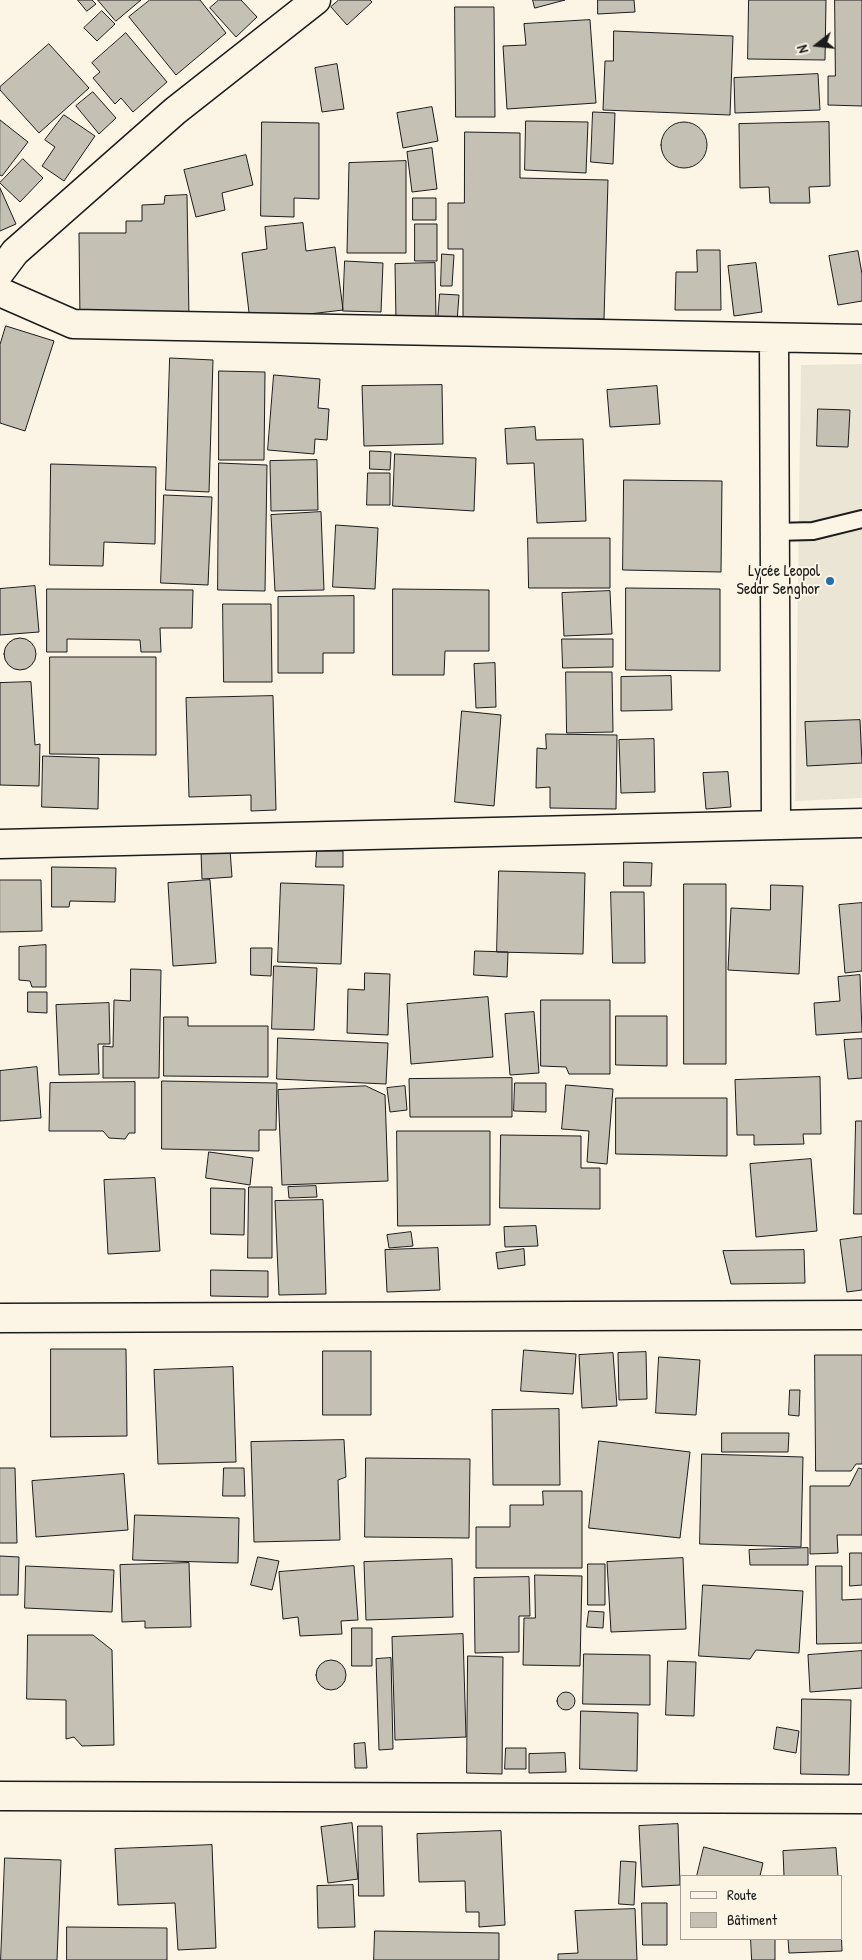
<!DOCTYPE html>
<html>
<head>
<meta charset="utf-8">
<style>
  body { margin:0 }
  #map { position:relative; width:862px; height:1960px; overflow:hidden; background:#fcf5e5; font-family:"Patrick Hand",sans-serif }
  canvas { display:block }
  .legend { position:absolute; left:680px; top:1875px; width:162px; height:65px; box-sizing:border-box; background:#fcf5e5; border:1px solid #a29e95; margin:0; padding:6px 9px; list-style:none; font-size:15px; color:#1c1c1c }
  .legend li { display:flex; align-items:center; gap:10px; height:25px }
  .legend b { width:25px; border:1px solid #a29e95 }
  .north { position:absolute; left:792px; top:20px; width:50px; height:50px; -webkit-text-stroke:4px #fcf5e5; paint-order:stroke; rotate:254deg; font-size:14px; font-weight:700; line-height:20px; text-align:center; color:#1c1c1c }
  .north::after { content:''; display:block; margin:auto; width:18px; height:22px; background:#1c1c1c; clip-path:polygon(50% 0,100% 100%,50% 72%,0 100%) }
</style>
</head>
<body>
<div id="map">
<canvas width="862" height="1960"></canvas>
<ul class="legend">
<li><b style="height:6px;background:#fcf5e5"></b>Route</li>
<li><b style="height:14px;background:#c4c0b3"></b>Bâtiment</li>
</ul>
<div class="north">N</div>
</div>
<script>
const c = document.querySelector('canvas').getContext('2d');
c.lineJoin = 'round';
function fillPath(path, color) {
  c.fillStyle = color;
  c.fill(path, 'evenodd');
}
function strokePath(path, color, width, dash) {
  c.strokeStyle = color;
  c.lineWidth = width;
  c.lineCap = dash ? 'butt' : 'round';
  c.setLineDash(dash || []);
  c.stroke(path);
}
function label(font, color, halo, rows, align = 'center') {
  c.font = font + ' "Patrick Hand",sans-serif';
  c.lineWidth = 4;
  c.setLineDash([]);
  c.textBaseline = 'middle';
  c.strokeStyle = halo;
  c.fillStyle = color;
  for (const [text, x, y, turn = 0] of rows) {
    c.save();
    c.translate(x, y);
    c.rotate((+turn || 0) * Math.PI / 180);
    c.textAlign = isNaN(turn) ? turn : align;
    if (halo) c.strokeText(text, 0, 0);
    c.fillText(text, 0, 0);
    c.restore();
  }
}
const built = new Path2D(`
  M862 364V798L795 801 801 365Z`);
const building = new Path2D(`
  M78 0H92L96 4 87 11Z
  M98 0H141L116 21Z
  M150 0H200L226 33 176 75 129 17Z
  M219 0H241L257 17 236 37 210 8Z
  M339 0H370L372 2 347 25 331 7Z
  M533 0H565L535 8Z
  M598 0H634L635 12 598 14Z
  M749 0H826L825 60 748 59Z
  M835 0H862V106L828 105V76H835Z
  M455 7H494L495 117H456Z
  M102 11 115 24 97 41 84 28Z
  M590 20 596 103 507 109 503 46 526 45 524 24Z
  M614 31 733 36 730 115 603 110 605 61H613Z
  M126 33 167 82 133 112 121 98 115 104 93 78 100 72 92 63Z
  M49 44 89 88 39 133 0 90V87Z
  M337 64 344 109 322 112 315 68Z
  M818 74 820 110 735 113 734 78Z
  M93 92 116 118 99 134 76 106Z
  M432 107 438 141 403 148 397 113Z
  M593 112 615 113 613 164 591 162Z
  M64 115 95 136 64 181 42 166 55 147 45 140Z
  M0 120 28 142 2 176 0 175Z
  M526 121 588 122 586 173 525 170Z
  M262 122 319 123V199L294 198V217L261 216Z
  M829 122 830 186 809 187 810 203H770L769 187 740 188 739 124Z
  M661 145a23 23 0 1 1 46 0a23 23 0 1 1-46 0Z
  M465 132 520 133V178L608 180 604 319 463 318V249H448V203H464Z
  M432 148 437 189 412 192 407 152Z
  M246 155 253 185 222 193 225 210 196 217 184 170Z
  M23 159 43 178 20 202 0 183Z
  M406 161V253H347L349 163Z
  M0 188 16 224 0 231Z
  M187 195 189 319 80 321 79 233H126V221H142V205L164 204 165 196Z
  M413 198H436V220H413Z
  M303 223 306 251 335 247 343 310 250 321 242 253 267 249 265 227Z
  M415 224H437V261H415Z
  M697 250H720L721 310H675L676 272H697Z
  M858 251 862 274V301L838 305 829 256Z
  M442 254 454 255 452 286H441Z
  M345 261 383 263 381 312 343 311Z
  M435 263 436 320 396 321 395 264Z
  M756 263 762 312 734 316 728 266Z
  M440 294 459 295 457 322 438 320Z
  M6 326 54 341 25 431 0 423V345Z
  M170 358 213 360 209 492 166 490Z
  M219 371 265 372 264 460H219Z
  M274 375 320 379 318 408 329 409 327 440 315 439 314 454 268 450Z
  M442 385 443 444 364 446 362 386Z
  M657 386 660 424 610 427 607 390Z
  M818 409 850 410 848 447 817 446Z
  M535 427 536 440 583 439 586 521 537 523 534 463 507 464 505 429Z
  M370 451 391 452 390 470 370 469Z
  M395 454 476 458 474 511 393 506Z
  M317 460 318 510 271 511 270 461Z
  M219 463 267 465 265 591 218 590Z
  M51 464 156 467 155 544 104 542 103 566 50 565Z
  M368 473H390V505H367Z
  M624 480 722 481 721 572 623 570Z
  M164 495 212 497 208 585 161 583Z
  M321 512 324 590 275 591 271 515Z
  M336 525 378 528 375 589 333 587Z
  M528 538H610V588H529Z
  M35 586 39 632 0 635V589Z
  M626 588 720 589V671L626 670Z
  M47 589 193 590 192 628H160L161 652H141L140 640 67 639V652H47Z
  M393 589 489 590V651H445L444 675H393Z
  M610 591 612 634 564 636 562 593Z
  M354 596V653H323V673H278V597Z
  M223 604H271L272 682H224Z
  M4 654a16 16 0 1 1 32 0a16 16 0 1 1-32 0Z
  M562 639H613V667L563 668Z
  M50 657H156V755L50 754Z
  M495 663 496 707 476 708 474 664Z
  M566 672H612L613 732 567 733Z
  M671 676 672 710 621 711V677Z
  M31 682 35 745 40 744 39 786 0 785V683Z
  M273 696 276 810 251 811V795L189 797 186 698Z
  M462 711 501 715 494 806 455 802Z
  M860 720 862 763 807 766 805 722Z
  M546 734 617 735 616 809 550 808V787L536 788 537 748 546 749Z
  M654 739 655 792 621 793 619 740Z
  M43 756 99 758 98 809 42 807Z
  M728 772 731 807 706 809 703 773Z
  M230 850 232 877 202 879 201 852Z
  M317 851H343V867H316Z
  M624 862 652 863 651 886H624Z
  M52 867 116 868 115 902 70 901 69 907H52Z
  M499 871 585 873 583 954 497 952Z
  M0 880H41L42 931 0 932Z
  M210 880 216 963 173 966 168 883Z
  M281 883 344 885 341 964 278 962Z
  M684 884H726V1064H684Z
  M771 885 803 886 799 974 728 970 731 908 770 910Z
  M611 892H644L645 963H613Z
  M862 903V971L845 973 839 905Z
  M46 945V987H32L30 981 19 980V947Z
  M251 948H272L271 976 251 975Z
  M475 951 508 952 507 977 474 975Z
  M274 966 317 968 314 1030 272 1029Z
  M131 969 161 970 159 1078H103V1046L113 1047 114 1000 130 1001Z
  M365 973 390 974 388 1035 347 1033 348 989 364 990Z
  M860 975 862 1032 816 1035 814 1003 840 1001 838 977Z
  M28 992H47V1013L28 1012Z
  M488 997 493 1057 411 1064 407 1004Z
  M541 1000H610V1074H569L566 1067 541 1066Z
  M109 1003 110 1044H98L99 1074 59 1075 56 1005Z
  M534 1012 539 1073 510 1075 505 1014Z
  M616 1016H667V1066L616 1065Z
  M164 1017H188V1026H268V1077L164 1076Z
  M278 1038 388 1043 386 1084 277 1079Z
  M862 1039V1078L848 1079 844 1040Z
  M37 1067 41 1118 0 1121V1071Z
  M820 1077 821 1134H803L804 1144 754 1145V1135H737L735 1080Z
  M512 1078V1117H410L409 1079Z
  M162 1081 277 1083 276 1130H259V1151L162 1149Z
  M135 1082V1133H129L125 1139 109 1138 103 1131H49L50 1083Z
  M515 1083H546V1112L514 1111Z
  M566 1085 613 1089 607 1164 587 1162 589 1131 562 1129Z
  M366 1086 385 1095 388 1181 282 1185 278 1090Z
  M405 1086 407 1110 390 1112 387 1088Z
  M616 1098H727V1156L616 1154Z
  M856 1121H862V1214H854Z
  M397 1131H490V1225L398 1226Z
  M501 1135 581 1136V1168H600V1209L500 1208Z
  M209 1152 253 1158 250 1185 206 1178Z
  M811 1159 817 1231 756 1237 750 1164Z
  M155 1178 160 1251 108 1254 104 1180Z
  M316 1186 317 1197 289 1198 288 1187Z
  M249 1187H272V1258H248Z
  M211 1188 245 1189 244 1235 211 1234Z
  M323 1200 326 1294 279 1295 275 1201Z
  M536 1226 538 1246 505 1247 504 1227Z
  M411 1232 413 1246 389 1248 387 1235Z
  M862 1237V1290L847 1292 840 1240Z
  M438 1248 440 1290 387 1292 385 1250Z
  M524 1249 525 1265 498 1269 496 1253Z
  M804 1250 805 1283 731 1284 723 1251Z
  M211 1270 268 1271V1297L211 1296Z
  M51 1349H126L127 1436 51 1437Z
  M524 1350 576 1354 573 1394 521 1391Z
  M323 1351H371V1415H323Z
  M646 1352 647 1399 619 1400 618 1353Z
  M613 1353 617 1406 582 1408 579 1355Z
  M815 1355H862V1464H856L851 1471H816Z
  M659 1357 700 1360 696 1415 656 1413Z
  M233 1367 236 1462 158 1464 154 1370Z
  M790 1390H800L799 1416 789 1415Z
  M559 1409 560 1485H493L492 1410Z
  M722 1433H789L788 1452H722Z
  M344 1440 346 1477 338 1480 340 1540 254 1542 251 1442Z
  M599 1441 690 1452 680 1538 589 1528Z
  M702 1454 803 1457 801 1547 700 1544Z
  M366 1458 470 1459 469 1538 365 1537Z
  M0 1468H15L17 1543H0Z
  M224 1468H244L245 1496H223Z
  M859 1468 862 1469V1535H837L838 1553 810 1554V1486H849Z
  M124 1474 128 1530 36 1537 32 1481Z
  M543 1491H582V1568H476V1527H510V1505H543Z
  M135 1515 239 1518 238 1563 133 1560Z
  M808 1548V1565H750L749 1550Z
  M850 1553H862V1585L850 1586Z
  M0 1556 19 1557 18 1595H0Z
  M258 1557 279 1561 272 1590 251 1585Z
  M683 1558 686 1629 611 1632 607 1562Z
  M452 1559 453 1617 366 1620 364 1562Z
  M189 1563 191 1627 145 1628V1621L122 1622 120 1565Z
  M588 1564H605V1605H588Z
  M26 1566 114 1570 112 1612 25 1608Z
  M354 1566 358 1620 341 1621 342 1634 300 1636 298 1617 283 1619 279 1572Z
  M816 1566H842V1600L862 1599V1643L817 1644Z
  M535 1575 582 1576 580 1666 523 1665 524 1618H535Z
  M529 1577 530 1616H519V1652L475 1653 474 1578Z
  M703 1585 803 1591 799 1653 756 1650 750 1659 699 1656Z
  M589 1611 604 1612 603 1628 587 1627Z
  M352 1628H372V1666H352Z
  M463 1634 466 1737 395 1740 392 1637Z
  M28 1635H93L112 1650 114 1745 82 1746 74 1737 66 1739V1700L27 1699Z
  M862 1651V1688L810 1692 808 1655Z
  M584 1654 650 1655V1705L583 1704Z
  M468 1656 503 1657 502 1774 467 1773Z
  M391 1658 393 1749 379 1750 376 1659Z
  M316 1675a15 15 0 1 1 30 0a15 15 0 1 1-30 0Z
  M668 1661 696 1662 694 1716 666 1715Z
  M557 1701a9 9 0 1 1 18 0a9 9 0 1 1-18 0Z
  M802 1699 851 1700 849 1775 801 1774Z
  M581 1711 638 1713 637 1771 580 1769Z
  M777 1727 799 1731 796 1753 774 1749Z
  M365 1743 367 1768H355L354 1744Z
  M506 1748H526V1769H505Z
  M565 1753 566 1772 529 1773V1754Z
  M352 1823 358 1879 328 1883 321 1827Z
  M678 1824 680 1885 642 1887 639 1826Z
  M358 1826H382L384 1896H359Z
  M501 1831 505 1925 479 1927V1912H466L465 1881 419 1882 417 1834Z
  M212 1845 216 1948 178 1950 175 1903 118 1905 115 1849Z
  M704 1847 763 1863 760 1876H697Z
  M836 1848 838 1876H784L783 1851Z
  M5 1858 61 1860 57 1960H1Z
  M621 1861 636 1862 634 1905 619 1904Z
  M353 1885 355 1927 318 1928 317 1886Z
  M642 1903H667V1945H643Z
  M635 1909 637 1960H558V1954L578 1953 575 1911Z
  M841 1925 842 1951 789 1953 788 1939H841Z
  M67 1927 167 1928V1960H67Z
  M375 1931 499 1933V1960H374Z
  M751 1939H775V1960H752Z`);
const lane = new Path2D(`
  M775 532 813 531 862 519`);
const street = new Path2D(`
  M0 272 15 252 175 111 316 0
  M0 292 73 324 862 339
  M774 338 776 825
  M0 844 862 823
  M0 1318 862 1315
  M0 1796 862 1799`);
const markers = [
  [830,581,5,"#1f6fb2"]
];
const poiNames = [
  ["Lycée Leopol",820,572],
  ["Sedar Senghor",820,590]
];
fillPath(built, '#ebe5d6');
fillPath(building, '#c4c0b3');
strokePath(building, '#1c1c1c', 1);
strokePath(lane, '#1c1c1c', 20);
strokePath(street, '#1c1c1c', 31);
strokePath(lane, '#fcf5e5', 16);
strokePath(street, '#fcf5e5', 28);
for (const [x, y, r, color] of markers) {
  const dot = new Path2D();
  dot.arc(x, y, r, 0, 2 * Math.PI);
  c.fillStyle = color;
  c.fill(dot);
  strokePath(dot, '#fcf5e5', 2);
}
label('16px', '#1c1c1c', '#fcf5e5', poiNames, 'right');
</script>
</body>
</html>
